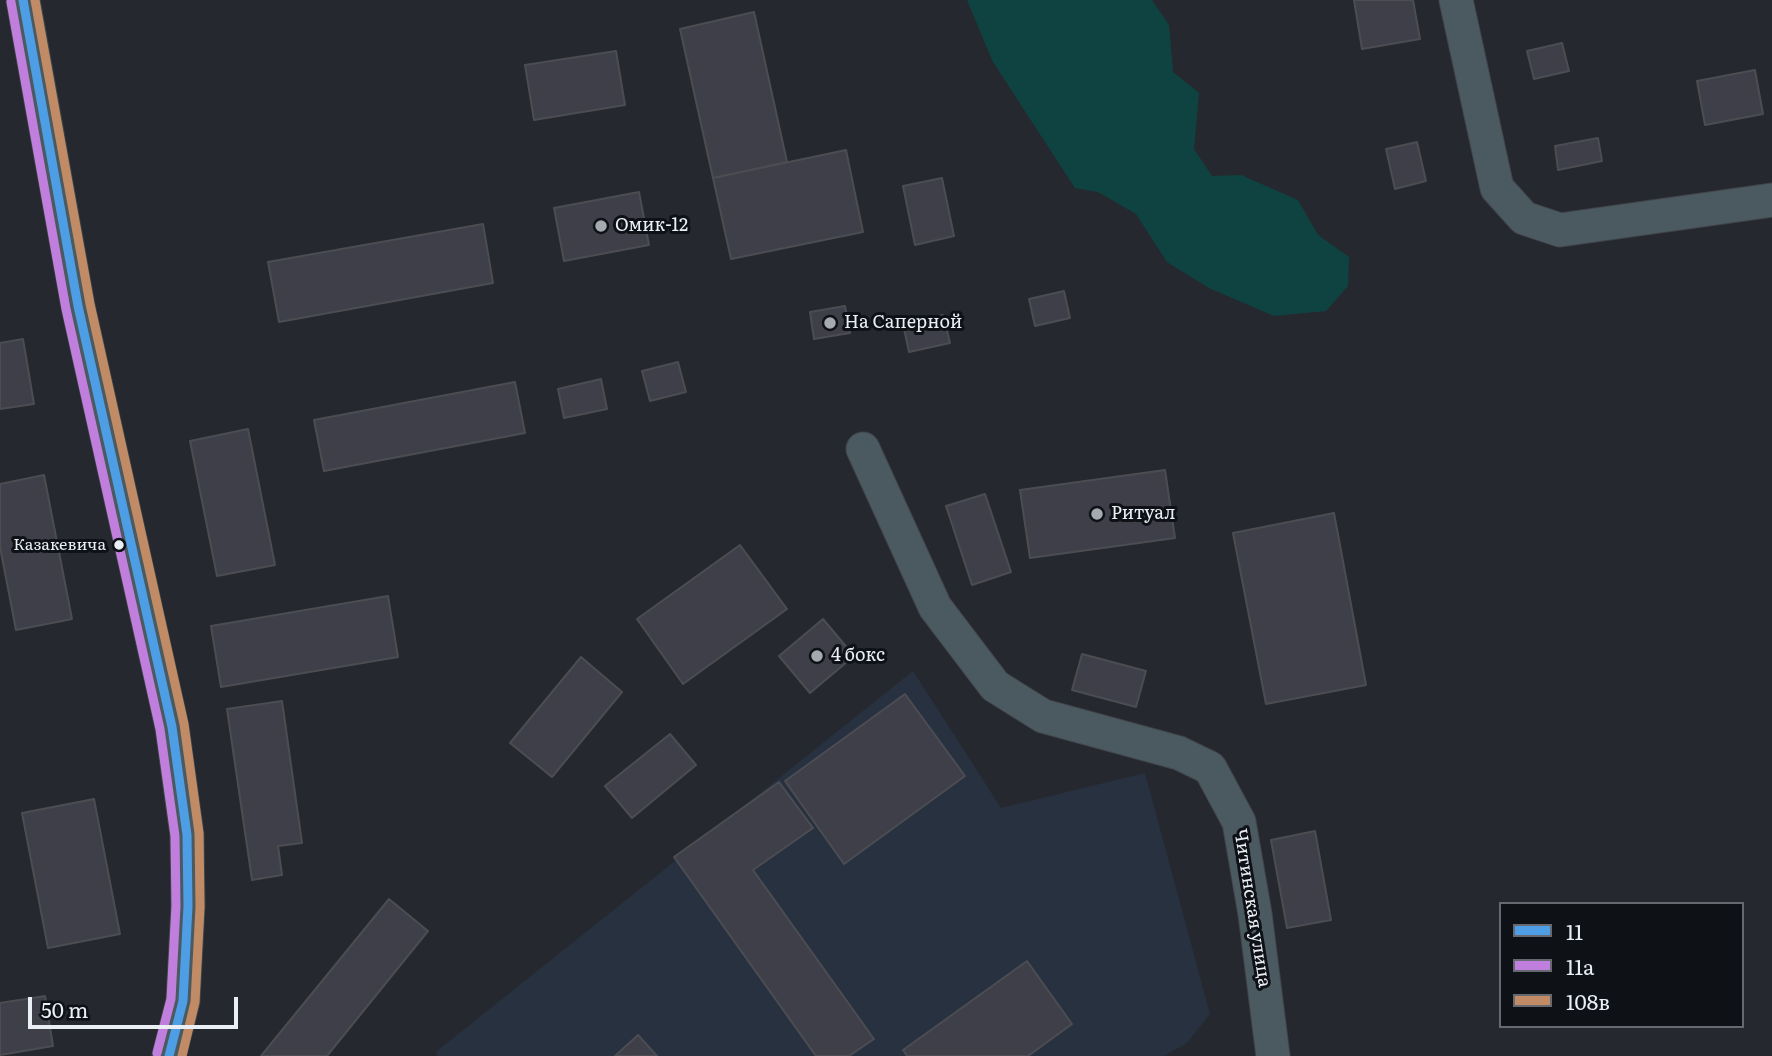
<!DOCTYPE html>
<html>
<head>
<meta charset="utf-8">
<style>
  body { margin:0 }
  #map { position:relative; width:1772px; height:1056px; overflow:hidden; background:#25292f; font-family:Literata,serif }
  canvas { display:block }
  .legend { position:absolute; left:1499px; top:902px; width:245px; height:126px; box-sizing:border-box; background:#0e1116; border:2px solid #666a70; margin:0; padding:9px 12px; list-style:none; font-size:21px; color:#eaeff6 }
  .legend li { display:flex; align-items:center; gap:14px; height:35px }
  .legend b { width:35px; border:2px solid #666a70 }
  .scale { position:absolute; left:28px; top:997px; width:210px; height:32px; box-sizing:border-box; border:4px solid #eaeff6; border-top:0; padding-left:9px; font-size:21px; line-height:24px; white-space:nowrap; color:#eaeff6; -webkit-text-stroke:5px #0e1116; paint-order:stroke }
</style>
</head>
<body>
<div id="map">
<canvas width="1772" height="1056"></canvas>
<ul class="legend">
<li><b style="height:9px;background:#4d9ee5"></b>11</li>
<li><b style="height:9px;background:#c07fdc"></b>11а</li>
<li><b style="height:9px;background:#c18c65"></b>108в</li>
</ul>
<div class="scale">50 m</div>
</div>
<script>
const c = document.querySelector('canvas').getContext('2d');
c.lineJoin = 'round';
function fillPath(path, color) {
  c.fillStyle = color;
  c.fill(path, 'evenodd');
}
function strokePath(path, color, width, dash) {
  c.strokeStyle = color;
  c.lineWidth = width;
  c.lineCap = dash ? 'butt' : 'round';
  c.setLineDash(dash || []);
  c.stroke(path);
}
function label(font, color, halo, rows, align = 'center') {
  c.font = font + ' Literata,serif';
  c.lineWidth = 6;
  c.setLineDash([]);
  c.textBaseline = 'middle';
  c.strokeStyle = halo;
  c.fillStyle = color;
  for (const [text, x, y, turn = 0] of rows) {
    c.save();
    c.translate(x, y);
    c.rotate((+turn || 0) * Math.PI / 180);
    c.textAlign = isNaN(turn) ? turn : align;
    if (halo) c.strokeText(text, 0, 0);
    c.fillText(text, 0, 0);
    c.restore();
  }
}
const built = new Path2D(`
  M913 671 1001 808 1145 773 1210 1014 1187 1043 1164 1056H437V1051Z`);
const water = new Path2D(`
  M967 0H1152L1169 25 1173 72 1199 93 1194 149 1212 176 1241 175 1298 200 1318 235 1349 257 1348 286 1326 311 1274 316 1209 288 1167 262 1136 214 1098 192 1075 188 993 62Z`);
const building = new Path2D(`
  M1354 0H1413L1420 39 1362 49Z
  M754 12 787 162 713 178 680 29Z
  M1562 43 1569 71 1534 79 1527 51Z
  M616 51 625 105 534 120 525 65Z
  M1755 70 1763 114 1705 125 1697 81Z
  M1598 138 1602 161 1558 170 1555 146Z
  M1417 142 1426 181 1395 189 1386 149Z
  M846 150 863 232 731 259 713 178Z
  M942 178 954 236 915 245 903 186Z
  M639 192 649 245 564 261 554 208Z
  M483 224 493 283 279 322 268 262Z
  M1064 291 1070 318 1035 326 1029 299Z
  M845 306 850 333 814 339 810 312Z
  M943 315 950 343 909 352 903 324Z
  M23 339 34 404 0 409V343Z
  M678 362 686 392 650 401 642 371Z
  M601 379 607 409 564 418 558 389Z
  M515 382 525 433 324 471 314 420Z
  M248 429 275 565 217 576 190 441Z
  M1165 470 1175 538 1030 558 1020 490Z
  M44 475 72 619 16 630 0 547V484Z
  M985 494 1011 572 972 585 946 506Z
  M1334 513 1366 685 1266 704 1233 533Z
  M740 545 787 609 683 684 637 619Z
  M388 596 398 657 221 687 211 626Z
  M823 619 854 656 810 693 779 656Z
  M1082 654 1146 671 1136 707 1072 690Z
  M581 657 622 692 552 777 510 743Z
  M905 694 965 776 844 864 785 781Z
  M282 701 302 843 278 846 282 875 252 880 227 709Z
  M670 734 696 765 632 818 605 786Z
  M779 782 813 828 753 870 874 1039 849 1056H816L674 857Z
  M94 799 120 934 48 948 22 813Z
  M1315 831 1331 920 1287 928 1271 840Z
  M389 899 428 931 327 1056H261Z
  M1027 961 1072 1024 1028 1056H907L903 1050Z
  M45 996 53 1046 0 1055V1003Z
  M638 1035 657 1056H615Z`);
const street = new Path2D(`
  M23 0 78 306 172 727 187 835 188 906 183 1001 169 1056
  M1456 0 1497 188 1524 218 1560 230 1772 200
  M863 449 935 607 995 686 1043 716 1179 753 1210 768 1239 822 1255 914 1273 1056`);
const bus1 = new Path2D(`
  M23 0 78 306 172 727 187 835 188 906 183 1001 169 1056`);
const bus2 = new Path2D(`
  M11 2 66 309 160 729 175 836 176 906 171 999 157 1053`);
const bus3 = new Path2D(`
  M35 0 90 304 184 724 199 833 200 907 195 1002 182 1056`);
const markers = [
  [601,226,7,"#a5aab0"],
  [830,323,7,"#a5aab0"],
  [1097,514,7,"#a5aab0"],
  [119,545,6,"#eaeff6"],
  [817,656,7,"#a5aab0"]
];
const busNames = [
  ["Казакевича",106,545]
];
const poiNames = [
  ["Омик-12",615,226],
  ["На Саперной",844,323],
  ["Ритуал",1111,514],
  ["4 бокс",831,656]
];
const streetNames = [
  ["Читинская улица",1252,908,81]
];
fillPath(built, '#283140');
fillPath(water, '#0f4342');
fillPath(building, '#3f3f4a');
strokePath(building, '#4b4d52', 2);
strokePath(street, '#41454a', 35);
strokePath(street, '#4b5a60', 33);
strokePath(bus1, '#4d9ee5', 9);
strokePath(bus2, '#c07fdc', 9);
strokePath(bus3, '#c18c65', 9);
for (const [x, y, r, color] of markers) {
  const dot = new Path2D();
  dot.arc(x, y, r, 0, 2 * Math.PI);
  c.fillStyle = color;
  c.fill(dot);
  strokePath(dot, '#0e1116', 2.5);
}
label('16px', '#eaeff6', '#0e1116', busNames, 'right');
label('18px', '#eaeff6', '#0e1116', poiNames, 'left');
label('18px', '#eaeff6', '#0e1116', streetNames);
</script>
</body>
</html>
